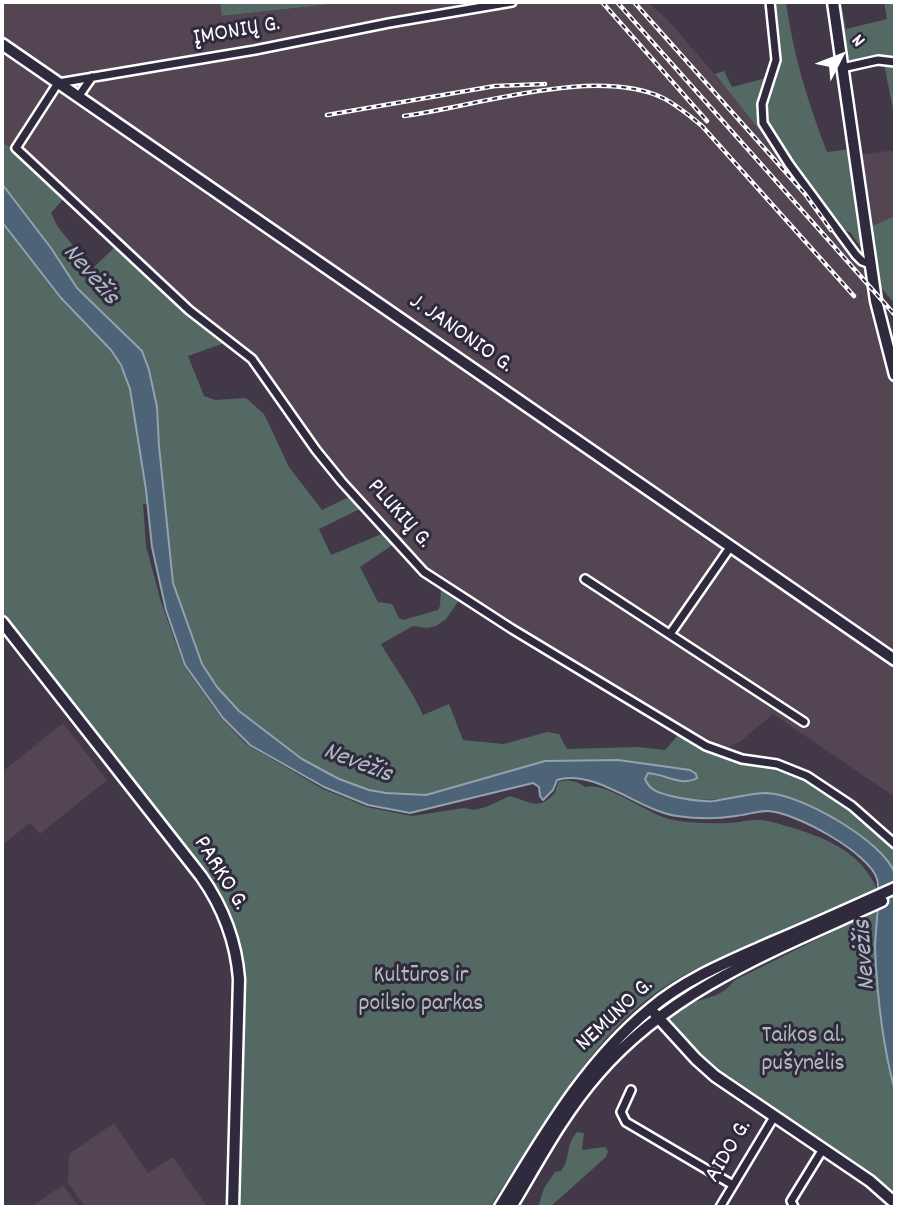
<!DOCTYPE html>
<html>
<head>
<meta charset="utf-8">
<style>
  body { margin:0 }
  #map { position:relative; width:897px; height:1209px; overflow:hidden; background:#423847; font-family:Dekko,sans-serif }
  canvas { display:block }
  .frame { position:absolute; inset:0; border:4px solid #fff; pointer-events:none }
  .north { position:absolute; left:806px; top:21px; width:70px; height:70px; -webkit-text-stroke:5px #2f2a3d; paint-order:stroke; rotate:48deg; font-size:19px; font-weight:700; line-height:28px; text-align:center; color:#fff }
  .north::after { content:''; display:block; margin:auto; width:24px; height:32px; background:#fff; clip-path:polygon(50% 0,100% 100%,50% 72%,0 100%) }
</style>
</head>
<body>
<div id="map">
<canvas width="897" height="1209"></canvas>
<div class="frame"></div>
<div class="north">N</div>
</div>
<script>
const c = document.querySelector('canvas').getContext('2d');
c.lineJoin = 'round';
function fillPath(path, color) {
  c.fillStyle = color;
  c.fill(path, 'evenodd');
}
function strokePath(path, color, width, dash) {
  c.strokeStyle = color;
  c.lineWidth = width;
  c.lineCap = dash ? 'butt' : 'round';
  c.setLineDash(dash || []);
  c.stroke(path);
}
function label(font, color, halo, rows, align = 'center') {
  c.font = font + ' Dekko,sans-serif';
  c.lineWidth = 6;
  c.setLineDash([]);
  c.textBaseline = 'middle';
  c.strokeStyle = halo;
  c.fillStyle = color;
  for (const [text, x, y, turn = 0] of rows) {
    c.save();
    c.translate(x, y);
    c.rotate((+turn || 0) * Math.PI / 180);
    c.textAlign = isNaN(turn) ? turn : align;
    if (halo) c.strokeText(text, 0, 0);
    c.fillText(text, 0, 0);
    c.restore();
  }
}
const built = new Path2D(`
  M2 2H220L223 16 350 2H647L666 18 748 113 868 273 880 335 895 352V793L892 795 773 714 741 741 718 753 679 734 425 577 335 477 255 366 14 150 2 142Z
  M895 150V216L874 225 868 223 859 155Z
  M63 723 107 780 40 834 30 823 2 845V772Z
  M114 1123 148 1173 173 1157 207 1207H85L68 1183 69 1154Z
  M63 1185 79 1207H31Z`);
const green = new Path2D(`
  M220 2H350L222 16Z
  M773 2H786C793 54 808 103 827 152L850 149 864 252 850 232 845 231 838 235 790 168 715 74 724 71 732 87 774 76 779 44Z
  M836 2H841L846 29 887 19 884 2H895V120L884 64 852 62 843 55Z
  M2 142 14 150 65 197 51 213 58 227 92 269 117 245 227 342 188 356 204 396 215 400 246 398 264 414 289 467 322 510 351 496 362 508 319 529 331 555 384 533 394 544 360 567 378 602 392 604 399 618 403 620 438 610 440 606 441 588 460 599 446 619 436 626 427 628 413 626 381 644C395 668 412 690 423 715L449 704 463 740 504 744 547 732 559 734 567 749 638 747 665 750 679 734 718 753 794 771 851 808 895 847V876L766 793C738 797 659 812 645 779L648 773 668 779 697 777 690 770 618 760 545 761 426 795 386 793 369 790 339 779 301 759 239 711 217 687 202 664 173 583 159 446 157 407 142 351 77 288 51 248 2 184Z
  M895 216V304L876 282 868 223 874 225Z
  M2 222C22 247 41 274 61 299 80 322 109 340 121 367 138 402 145 464 147 504H143L146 546 161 602 184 666 222 719 246 744 323 789 367 807 412 816 464 808 474 810 486 807 510 796C530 801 537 812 555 793L558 782C567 779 578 781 585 787 605 781 646 813 669 819 688 823 709 824 729 823 739 823 751 819 761 820 771 821 783 825 793 828 829 839 861 853 877 889 847 903 816 919 785 931 743 949 698 964 660 990 589 1038 536 1137 490 1207H236L244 975 232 922 208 878 2 613Z
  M876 910 877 968 885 1037 895 1091V1196L870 1175 727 1079 700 1056 675 1029 670 1019C678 1000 706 1002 722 992 727 989 731 984 735 980Z
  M577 1132 584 1133 582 1150 605 1147 608 1151 606 1157 550 1207H538L544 1188 555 1172 561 1171C572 1156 564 1147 577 1132Z`);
const water = new Path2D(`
  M2 184 51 248 77 288 142 351 149 370 157 407 159 446 173 583 202 664 217 687 239 711 302 759 339 779 369 790 386 793 426 795 545 761 618 760 690 770 696 774 697 778C682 787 664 774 648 773L645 779C650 791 659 793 671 796 684 799 699 802 713 801 731 799 749 793 767 793 800 794 884 841 895 874 897 890 893 929 895 949V1091C883 1047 877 994 875 948 875 932 881 891 877 879 870 853 793 811 767 811 757 811 746 815 736 816 716 819 697 819 677 816 640 811 594 768 557 780L553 790 543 800 540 796 539 787 533 783 410 813 368 805 324 787 250 745 223 718 185 665 166 610 152 547 146 490 130 389 121 365 111 350 61 298 2 222Z`);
const minor = new Path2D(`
  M512 2 389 23 255 50 58 83 16 148 189 310 252 359 316 450 342 482 424 572 512 629 706 746 742 759 777 764 807 776 852 806 895 844
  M770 2 776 60 762 104 763 123 789 164 856 255 862 261 870 264
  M842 68 878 60 895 62
  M78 97 92 77
  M585 579 804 722
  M670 634 731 546
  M631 1090 621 1112 626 1122 733 1185
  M720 1207 774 1117
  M794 1207 791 1201 823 1149`);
const major = new Path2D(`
  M833 2 876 301 895 375
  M2 44 895 660
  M2 622 201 876C223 907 236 940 239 979L233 1207
  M655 1014 696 1059 715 1076 870 1181 895 1203
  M500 1207C544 1135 585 1062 651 1008 685 979 728 962 768 944 811 926 853 907 895 888
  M511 1207C538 1162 563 1114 598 1074 673 987 780 948 882 901`);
const rail = new Path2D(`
  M602 2 707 121
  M617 2 895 315
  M634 2 805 194 831 230
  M327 115 495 86 545 84
  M404 116C477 106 596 66 663 98 677 105 690 116 702 126L854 296`);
const streetNames = [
  ["ĮMONIŲ G.",237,33,-10],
  ["J. JANONIO G.",460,335,35],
  ["PLUKIŲ G.",398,515,48],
  ["PARKO G.",219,874,58],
  ["NEMUNO G.",616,1016,-43],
  ["AIDO G.",730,1152,-59]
];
const parkNames = [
  ["Kultūros ir",421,978],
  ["poilsio parkas",421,1006],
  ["Taikos al.",803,1038],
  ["pušynėlis",803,1066]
];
const waterNames = [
  ["Nevėžis",89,276,49],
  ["Nevėžis",357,765,21],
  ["Nevėžis",867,955,-94]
];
fillPath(built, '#534552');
fillPath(green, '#546963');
fillPath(water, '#4d6378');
strokePath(water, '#94a1ae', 2);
strokePath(minor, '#fff', 12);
strokePath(major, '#fff', 15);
strokePath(minor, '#2f2a3d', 7);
strokePath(major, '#2f2a3d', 10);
strokePath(rail, '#fff', 4.5);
strokePath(rail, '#2f2a3d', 2, [5]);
label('24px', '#fff', '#2f2a3d', streetNames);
label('24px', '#b2bcb9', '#2f2a3d', parkNames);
label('italic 26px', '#afb9c2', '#2f2a3d', waterNames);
</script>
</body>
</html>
